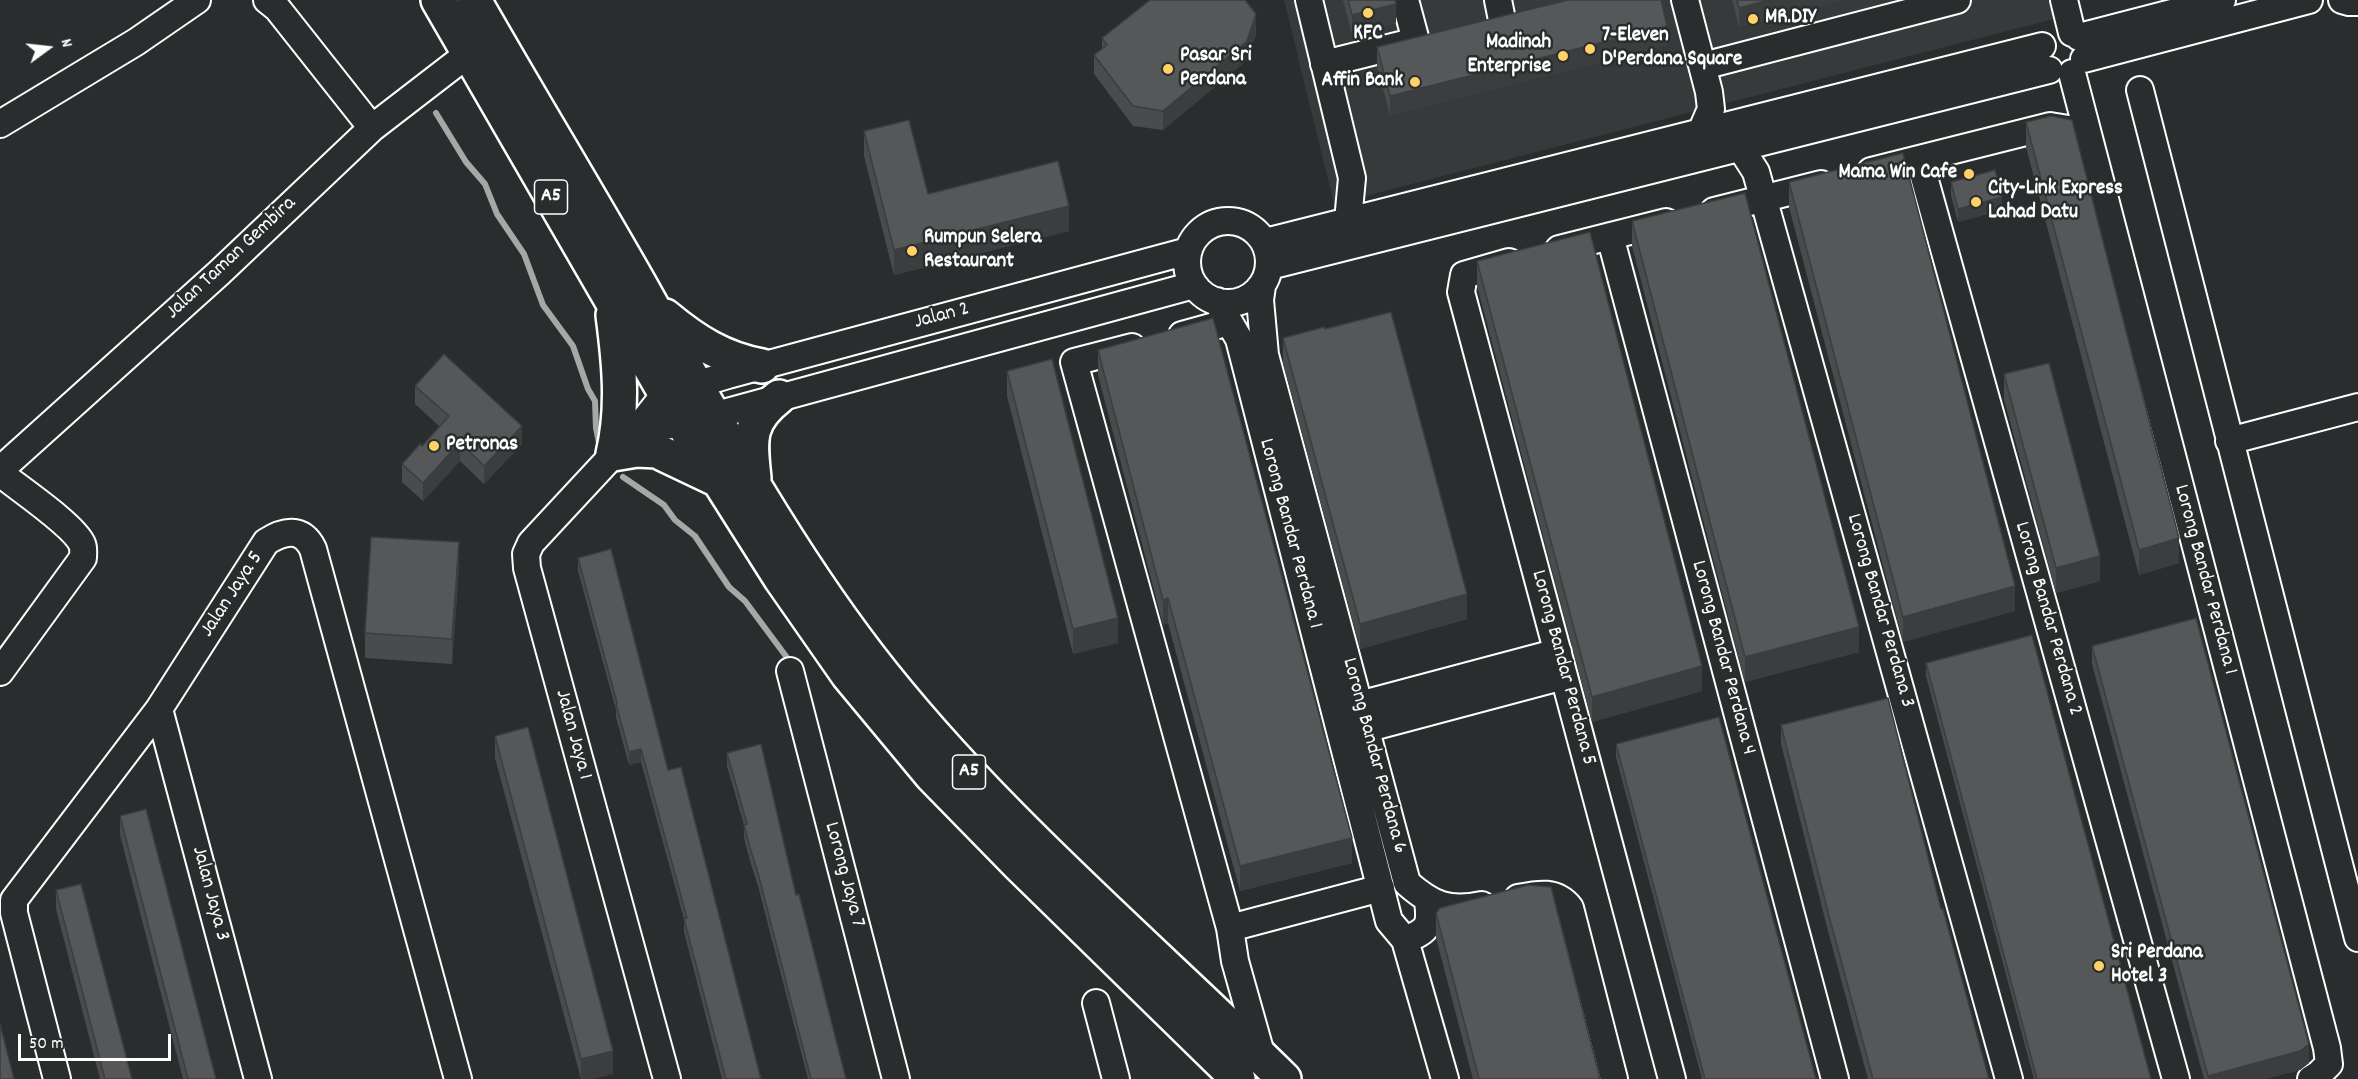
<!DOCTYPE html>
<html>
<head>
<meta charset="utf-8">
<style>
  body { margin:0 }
  #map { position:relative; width:2358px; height:1079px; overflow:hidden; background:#2a2d2e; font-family:Dekko,sans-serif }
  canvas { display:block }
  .north { position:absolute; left:18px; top:18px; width:60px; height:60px; -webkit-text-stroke:4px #2a2d2e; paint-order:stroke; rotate:75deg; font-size:16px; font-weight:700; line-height:24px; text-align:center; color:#fff }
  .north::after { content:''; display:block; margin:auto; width:21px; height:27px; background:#fff; clip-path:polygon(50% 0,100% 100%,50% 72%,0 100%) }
  .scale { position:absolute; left:18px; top:1034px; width:153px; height:27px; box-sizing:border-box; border:3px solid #fff; border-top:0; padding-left:8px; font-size:18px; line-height:21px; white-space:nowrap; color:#fff; -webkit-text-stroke:4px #2a2d2e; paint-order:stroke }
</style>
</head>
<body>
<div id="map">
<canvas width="2358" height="1079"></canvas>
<div class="north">N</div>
<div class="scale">50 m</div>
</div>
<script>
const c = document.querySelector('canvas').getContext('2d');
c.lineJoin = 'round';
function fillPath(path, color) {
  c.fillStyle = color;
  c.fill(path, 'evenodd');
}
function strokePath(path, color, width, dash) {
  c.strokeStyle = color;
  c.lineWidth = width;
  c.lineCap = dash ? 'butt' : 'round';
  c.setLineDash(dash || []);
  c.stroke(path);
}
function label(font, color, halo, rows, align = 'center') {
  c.font = font + ' Dekko,sans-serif';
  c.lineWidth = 5;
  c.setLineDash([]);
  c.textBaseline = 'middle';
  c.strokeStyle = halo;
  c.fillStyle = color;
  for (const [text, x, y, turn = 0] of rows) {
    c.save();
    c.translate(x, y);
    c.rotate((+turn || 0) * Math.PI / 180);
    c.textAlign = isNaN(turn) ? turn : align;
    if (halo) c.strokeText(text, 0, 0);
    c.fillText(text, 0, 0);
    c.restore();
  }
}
const built = new Path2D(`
  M1284 0H2078L2081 12 1334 204Z`);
const stream = new Path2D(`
  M436 113 466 162 485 184 497 214 524 254 543 305 573 346 588 389 595 401 596 428 600 448
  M623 477 664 505 675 520 695 536 729 587 745 601 791 663`);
const minor = new Path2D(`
  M267 0 277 8 372 128
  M1309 0 1352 178 1348 221
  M1405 0 1416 41
  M1498 0 1502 20
  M1685 0 1709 92 1711 109 1701 132
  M2064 0 2072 33
  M2342 0 2349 2H2358
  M2079 37 2222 0
  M2084 59 2309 0
  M1324 64 1412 42
  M1703 66 1957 0
  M2072 73 2327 1048 2329 1064 2319 1074 2311 1079
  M2140 90 2358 938
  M0 124 136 42 197 0
  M1740 147 1756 172 2009 1079
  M1919 159 2176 1079
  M1871 171 2050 126 2087 132
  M1714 211 1821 184
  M1187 262a41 41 0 1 1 82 0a41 41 0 1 1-82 0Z
  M1610 236 1835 1079
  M1265 242 2042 46
  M1559 249 1666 222
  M1509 262 1464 275 1461 292 1672 1079
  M1270 266 2049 70
  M1262 286 1260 300 1265 355 1407 883C1432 905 1448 912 1482 905
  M1217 301 1239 339 1389 921 1405 940 1445 1079
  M1182 335 1229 322
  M1132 347 1074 362 1230 928 1235 961 1262 1057
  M638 428 683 424 1194 285
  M2229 441 2358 407
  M0 470 219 273 372 128 468 54
  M0 473C18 488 74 525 82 544 84 548 83 553 83 558L0 672
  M790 671 896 1079
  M1359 705 1558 652
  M159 709 258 1079
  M1365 729 1564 676
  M1518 898C1538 894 1556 890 1570 908L1614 1079
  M1230 928 1381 888
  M1405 940C1429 930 1431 926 1428 901
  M1096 1003 1116 1079
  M57 1079 14 913V900L159 709 266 542C283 531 302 526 313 549L458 1079
  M667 1079 527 568 526 554 531 543 638 428 665 394 728 375 1188 251`);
const highway = new Path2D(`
  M438 0 683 424 781 579 848 675 932 776 1019 865 1238 1079
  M474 0C528 95 585 188 639 283 710 410 780 540 868 655 987 810 1145 942 1284 1079
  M613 315C619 361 624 407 613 454L637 450 657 451 718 480
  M665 316C695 341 723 359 762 366
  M754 478C750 440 747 422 779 397`);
const wall = new Path2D(`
  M1343 0H1395L1396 23 1352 34Z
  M1732 0H1843L1739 27Z
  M1256 34 1247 60 1163 130 1133 126 1094 74V55L1102 49V38Z
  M1667 45 1390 115 1377 66V47Z
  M2026 122 2179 563 2139 575 2026 147Z
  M864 131 928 194 1069 231 894 275 864 156Z
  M1789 182 2015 611 1903 642 1789 207Z
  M1951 182 2002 210 1958 222 1951 195Z
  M1632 221 1859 652 1745 682 1632 246Z
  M1477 261 1702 691 1592 722 1477 286Z
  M1325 329 1467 619 1360 649 1283 363V338Z
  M1098 350 1352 863 1240 891 1168 623 1163 625 1098 375Z
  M1007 371 1118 643 1073 654 1007 396Z
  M2004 374 2100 581 2056 593 2004 399Z
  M415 386 522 444 484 484 460 461 423 501 402 482V464L422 446 440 427 415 404Z
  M578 558 668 770 761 1079H722L684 932V919L641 762 629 765 616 717V710L578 571Z
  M459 567 452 664 365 658V633Z
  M2092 646 2309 1063 2300 1070 2265 1079H2204L2092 664Z
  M1926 663 2151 1079H2034L1926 676Z
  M1781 725 1941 909 1989 1079H1868L1829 935 1781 744Z
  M495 736 613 1074 592 1079H581L495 758Z
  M1616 744 1816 1079H1702L1616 757Z
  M727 753 796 895 846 1079H808L758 886 750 861 744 838V825L727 766Z
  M120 816 216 1079H183L120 835Z
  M56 890 132 1079H100L56 909Z
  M1436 913 1600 1079H1473L1436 938Z`);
const shadedWall = new Path2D(`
  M1769 0H1843L1739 27V8Z
  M1396 4V23L1352 34V15Z
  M1256 14V34L1247 60 1163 130V111Z
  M1667 26V45L1390 115V96Z
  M2002 197V210L1958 222V209Z
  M1069 206V231L894 275V250Z
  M522 426V444L484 484V466Z
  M460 442V461L423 501V483Z
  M2179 538V563L2139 575V550Z
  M459 542V567L452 664V639Z
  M2100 556V581L2056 593V568Z
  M2015 586V611L1903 642V617Z
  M1467 594V619L1360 649V624Z
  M1168 598V623L1163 625V600Z
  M1118 618V643L1073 654V629Z
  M1859 627V652L1745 682V657Z
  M1702 666V691L1592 722V697Z
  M641 749V762L629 765V752Z
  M1352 838V863L1240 891V866Z
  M2309 1044V1063L2300 1070 2265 1079H2208V1076Z
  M613 1051V1074L592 1079H581V1059Z`);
const building = new Path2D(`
  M1150 0H1245L1256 14 1247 41 1163 111 1133 106 1094 55 1107 45 1102 38Z
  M1348 0H1395L1396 4 1352 15Z
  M1568 0H1661L1667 26 1390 96 1377 47Z
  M1737 0H1769L1739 8Z
  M2051 116 2072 120 2179 538 2139 550 2026 122Z
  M909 120 928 194 1058 161 1069 206 894 250 864 131Z
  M1903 153 2015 586 1903 617 1789 182Z
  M1995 170 2002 197 1958 209 1951 182Z
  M1745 193 1859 627 1745 657 1632 221Z
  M1590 232 1702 666 1592 697 1477 261Z
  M1391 312 1467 594 1360 624 1283 338 1324 327 1325 329Z
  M1213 318 1352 838 1240 866 1168 598 1163 600 1098 350Z
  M444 354 522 426 484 466 460 442 423 483 402 464 420 444 422 446 449 416 415 386Z
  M1052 359 1118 618 1073 629 1007 371Z
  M2049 363 2100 556 2056 568 2004 374Z
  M371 537 459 542 452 639 365 633Z
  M611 549 668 770 681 767 761 1079H726L684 919 687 918 641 749 629 752 616 704 617 703 578 558Z
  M2196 618 2309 1044 2300 1051 2208 1076 2092 646Z
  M2032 635 2151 1079H2037L1926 663Z
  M1888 698 1941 909H1943L1989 1079H1873L1829 916 1781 725Z
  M1719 717 1816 1079H1705L1616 744Z
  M528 727 613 1051 581 1059 495 736Z
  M761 744 796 895 799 894 846 1079H811L758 873 750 848 744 825 747 824 727 753Z
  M146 809 216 1079H188L120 816Z
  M81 884 132 1079H105L56 890Z
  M1528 885 1551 887 1600 1079H1479L1436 913 1440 908Z
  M0 1024 14 1079H0Z`);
const markers = [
  [1368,13,6,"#ffd166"],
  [1753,19,6,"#ffd166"],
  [1590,49,6,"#ffd166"],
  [1563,56,6,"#ffd166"],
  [1168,69,6,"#ffd166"],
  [1415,82,6,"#ffd166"],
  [1969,174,6,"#ffd166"],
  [1976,202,6,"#ffd166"],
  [912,251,6,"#ffd166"],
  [434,446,6,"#ffd166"],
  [2099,966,6,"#ffd166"]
];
const shields = [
  [551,197,33],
  [969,772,33]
];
const shieldNames = [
  ["A5",551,197],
  ["A5",969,772]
];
const poiNames = [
  ["MR.DIY",1765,19],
  ["KFC",1368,35,"center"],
  ["7-Eleven",1602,37],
  ["D'Perdana Square",1602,61],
  ["Madinah",1551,44,"right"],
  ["Enterprise",1551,68,"right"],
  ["Pasar Sri",1180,57],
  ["Perdana",1180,81],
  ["Affin Bank",1403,82,"right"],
  ["Mama Win Cafe",1957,174,"right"],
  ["City-Link Express",1988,190],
  ["Lahad Datu",1988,214],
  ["Rumpun Selera",924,239],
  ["Restaurant",924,263],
  ["Petronas",446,446],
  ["Sri Perdana",2111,954],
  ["Hotel 3",2111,978]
];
const streetNames = [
  ["Jalan Taman Gembira",232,259,-43],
  ["Jalan 2",942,317,-15],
  ["Lorong Bandar Perdana 1",1289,534,75],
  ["Lorong Bandar Perdana 1",2204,580,75],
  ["Jalan Jaya 5",233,595,-57],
  ["Lorong Bandar Perdana 3",1879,611,74],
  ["Lorong Bandar Perdana 2",2047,619,74],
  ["Lorong Bandar Perdana 4",1722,658,75],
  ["Lorong Bandar Perdana 5",1562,668,75],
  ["Jalan Jaya 1",572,735,75],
  ["Lorong Bandar Perdana 6",1373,756,75],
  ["Lorong Jaya 7",843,875,75],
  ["Jalan Jaya 3",209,894,75]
];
fillPath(built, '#373a3b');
strokePath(stream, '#a6a7a7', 6);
strokePath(minor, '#fff', 30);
strokePath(highway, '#fff', 38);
strokePath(minor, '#2a2d2e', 26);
strokePath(highway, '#2a2d2e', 33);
fillPath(wall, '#494b4c');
fillPath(shadedWall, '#3c3d3e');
fillPath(building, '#555758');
strokePath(building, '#3c3d3e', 1.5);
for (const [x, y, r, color] of markers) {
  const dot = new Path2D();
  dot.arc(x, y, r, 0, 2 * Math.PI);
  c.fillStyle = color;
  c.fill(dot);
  strokePath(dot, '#2a2d2e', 2);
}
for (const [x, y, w] of shields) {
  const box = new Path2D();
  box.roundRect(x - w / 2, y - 17, w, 34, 4.5);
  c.fillStyle = '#2a2d2e';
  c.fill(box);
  strokePath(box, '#fff', 1.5);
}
label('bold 20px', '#fff', null, shieldNames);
label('bold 21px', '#fff', '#2a2d2e', poiNames, 'left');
label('21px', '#fff', '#2a2d2e', streetNames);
</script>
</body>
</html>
